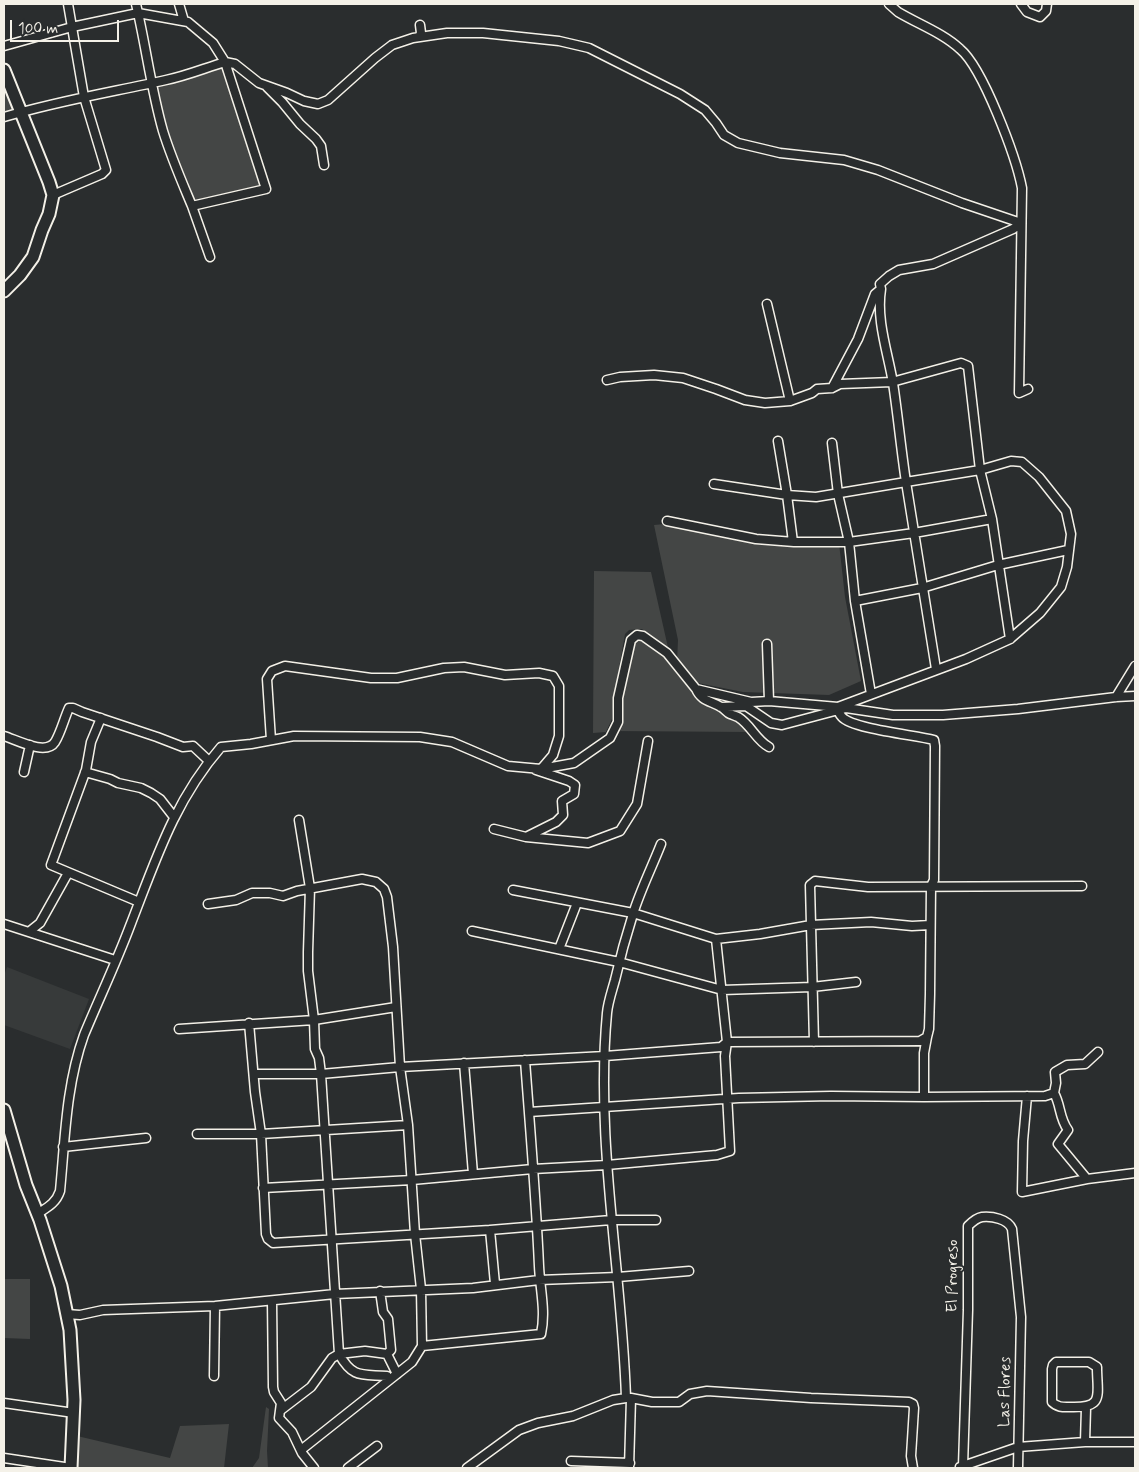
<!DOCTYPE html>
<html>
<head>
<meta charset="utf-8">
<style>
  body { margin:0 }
  #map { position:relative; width:1139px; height:1472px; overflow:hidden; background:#2a2d2e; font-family:Mynerve,sans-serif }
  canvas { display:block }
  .frame { position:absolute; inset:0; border:5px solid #f4f1e8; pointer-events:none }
  .scale { position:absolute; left:10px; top:20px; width:109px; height:22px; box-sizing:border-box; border:2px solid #f4f1e8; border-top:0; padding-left:6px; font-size:15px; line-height:18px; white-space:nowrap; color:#f4f1e8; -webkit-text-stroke:4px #2a2d2e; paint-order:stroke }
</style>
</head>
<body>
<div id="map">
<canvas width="1139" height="1472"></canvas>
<div class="frame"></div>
<div class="scale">100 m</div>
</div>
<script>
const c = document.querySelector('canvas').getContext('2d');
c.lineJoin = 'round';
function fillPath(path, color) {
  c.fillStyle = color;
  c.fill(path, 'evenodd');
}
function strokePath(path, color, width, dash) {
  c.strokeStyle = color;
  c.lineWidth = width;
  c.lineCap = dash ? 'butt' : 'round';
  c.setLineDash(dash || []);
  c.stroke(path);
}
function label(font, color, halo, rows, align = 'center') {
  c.font = font + ' Mynerve,sans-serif';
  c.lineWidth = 4;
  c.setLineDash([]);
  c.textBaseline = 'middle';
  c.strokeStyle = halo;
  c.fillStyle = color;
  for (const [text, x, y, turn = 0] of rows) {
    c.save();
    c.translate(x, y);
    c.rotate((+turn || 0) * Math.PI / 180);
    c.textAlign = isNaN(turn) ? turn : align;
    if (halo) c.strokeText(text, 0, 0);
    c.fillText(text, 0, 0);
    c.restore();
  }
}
const built = new Path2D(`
  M7 967 89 999 70 1049 4 1025V976Z`);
const green = new Path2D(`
  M223 64 263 187 193 204 164 128 162 109 154 84Z
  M4 74 18 111 4 115Z
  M665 524 726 537 792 546 839 543 845 597 861 681 829 695 743 692 693 682 677 662 678 640 654 525Z
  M594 571 651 572 669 652 642 629 629 630 625 634 614 696 612 719 606 732 593 733Z
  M638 635 662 653 696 697 705 705 722 711 737 720 750 732 611 731 617 723 630 640Z
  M4 1279H30V1339L4 1338Z
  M266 1407 269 1409 267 1451 268 1468H252L259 1458Z
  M229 1424 224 1468H72L73 1435 170 1458 180 1426Z`);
const street = new Path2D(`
  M179 4 184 21
  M889 4 898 12C918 24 943 33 960 49 983 68 1016 157 1022 188L1019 393 1028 389
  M1021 4 1027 12 1040 17 1046 11 1047 4
  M419 37 421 33 420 25
  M4 46 72 27 138 13 188 22 213 43 225 62 235 64 259 83 287 93 304 101 318 104 328 100 375 58 392 45 413 38 447 33H483L559 41 589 48 680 94 705 110 716 123 724 135 738 143 780 153 844 160 878 170 962 203 1021 223
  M267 87 282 102 300 124 316 139 321 146 324 165
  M4 117C57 101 112 92 166 80 186 76 205 68 225 62L266 189 192 206C182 182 171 157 163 131 151 89 146 46 136 4
  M53 195 102 174 106 170 84 97 68 4
  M192 206 210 257
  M767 304 790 401
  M607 380 620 377 654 375 683 378 716 389 745 400 765 403 790 401 812 393 817 389 832 388 840 384 892 382 961 363 968 366 980 470 992 519 1010 639
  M832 388 858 339 875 294 881 289 880 284 889 276 899 270 933 264 1013 229 1021 223
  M778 441 787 495 793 542
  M714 484 787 495 816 497 906 482C901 449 898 416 893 383 888 353 876 320 881 289
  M667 521 756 539 794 542H849L838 494 832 443
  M855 601 922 588 998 565 1068 550
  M767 644 769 701
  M696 689C701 701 711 701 721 707 725 709 727 713 730 714 733 715 735 716 738 717 751 725 756 740 769 747
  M871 694 855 601 849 542 914 533 992 519
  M1116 697 1135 666
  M721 707 746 706 771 723 782 725 846 708 893 715H943L1018 709 1116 697 1135 696
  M101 718 91 742 86 770 51 865 139 902
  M4 736C17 740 46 756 55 742 61 732 64 719 69 708H73L82 712 157 737 183 747 193 746 209 761
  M271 740 267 679 272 671 285 666 371 678H397L444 668 464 667 505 675 539 673 553 676 559 686V736L553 755 541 769
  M24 772 30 745
  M85 772 110 779 118 783 141 788 151 793 160 799 174 817
  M299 820 310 888 308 952V971L314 1020 315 1049 319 1058 321 1074 339 1354 365 1351 387 1354 397 1374
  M494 829 526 837 556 822 563 815 562 801 574 794 575 785 569 781 536 770
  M526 837 588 843 620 831 637 804 648 741
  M513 890 633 913 716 939
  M208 904 236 900 252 893H270L283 896 297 891 362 879 376 882 384 889 387 897 393 947 400 1067 408 1125 415 1234 421 1289 422 1346 412 1362 301 1450
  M4 924 115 960
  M30 931 40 923 68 873
  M472 931 619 962 722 990 812 987 856 982
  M559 949 577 903
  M249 1023 255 1092 261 1134 266 1234 268 1239 273 1243 490 1230 611 1220H656
  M179 1029 314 1020 396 1007
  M814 1042 811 925 871 922 912 926 930 925
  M464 1063 473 1174
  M254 1074H321L400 1067 605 1056 721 1047 727 1042 716 939 760 934 811 925 810 885 815 881 868 887 1082 886
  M1027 1096 1023 1141 1022 1192 1087 1179 1058 1144 1068 1130C1059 1118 1061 1105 1054 1093
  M924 1097 1045 1096 1054 1093 1056 1083 1055 1072 1067 1065 1085 1064 1098 1052
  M529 1112 739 1098 831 1096 924 1097V1053L927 1037
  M197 1134H261L408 1125
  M63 1147 146 1138
  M1087 1179 1135 1173
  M263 1188 412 1180 533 1169 607 1165 717 1155 730 1151 725 1056 727 1042 920 1041 927 1037 929 1029 930 994 931 886 934 880 935 746 934 740C915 735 853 729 842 717 839 714 838 711 838 707L966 659 1010 639 1040 613 1061 587 1067 567 1071 534 1066 511 1039 477 1022 462 1011 461 980 470 906 482 936 669
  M37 1214C48 1207 56 1203 60 1191 65 1139 66 1085 84 1035 99 999 116 963 130 926 155 862 174 801 221 747L251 744 294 736 420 737 452 742 508 766 541 769 574 763 610 738 618 722V698L631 640 637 635 643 636 667 653 696 689 751 702 769 701 838 707
  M490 1230 495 1284
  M380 1291 383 1312 388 1319 391 1350 387 1354
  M272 1301 273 1387 274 1392 281 1403 279 1418 292 1432 302 1453 314 1468
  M66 1314 80 1315 103 1310 215 1306 335 1294 473 1288 539 1280 618 1277 689 1271
  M422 1346 541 1334C546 1311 540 1289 539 1266 536 1197 530 1128 525 1060
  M1056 1362H1089L1097 1367C1097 1395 1105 1408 1071 1407 1064 1407 1058 1408 1052 1402V1369L1053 1365Z
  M214 1376 215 1306
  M626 1398C622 1270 595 1142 607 1013 608 1002 612 991 615 980 620 958 626 936 633 914 640 891 652 867 661 844
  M4 1403 74 1413
  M281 1410 311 1387 332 1358 339 1354C353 1379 362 1374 387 1376L388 1380
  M1085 1442 1086 1408
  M4 1458 71 1468
  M571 1461 630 1463
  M963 1466 968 1310V1226C972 1222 976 1218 982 1217 992 1216 1008 1219 1012 1229L1021 1317 1018 1468
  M960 1467 1018 1447 1085 1442H1135
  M348 1468 377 1446
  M467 1468 519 1430 538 1423 573 1416 613 1400 626 1398H631L652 1402H679L690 1394 707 1391 811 1398 909 1402 913 1404 914 1408 911 1456 913 1468
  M629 1468 631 1398`);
const secondary = new Path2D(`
  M4 70 49 182 53 195 49 214 42 230 33 257 20 275 4 291
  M4 1110 26 1185 40 1220 61 1286 70 1330 74 1400 71 1468`);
const streetNames = [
  ["El Progreso",954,1276,-90],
  ["Las Flores",1006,1392,-89]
];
fillPath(built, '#373a3a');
fillPath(green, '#444645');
strokePath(street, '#f4f1e8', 11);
strokePath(secondary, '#f4f1e8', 15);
strokePath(street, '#2a2d2e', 8);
strokePath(secondary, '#2a2d2e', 11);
label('16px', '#f4f1e8', '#2a2d2e', streetNames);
</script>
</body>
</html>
